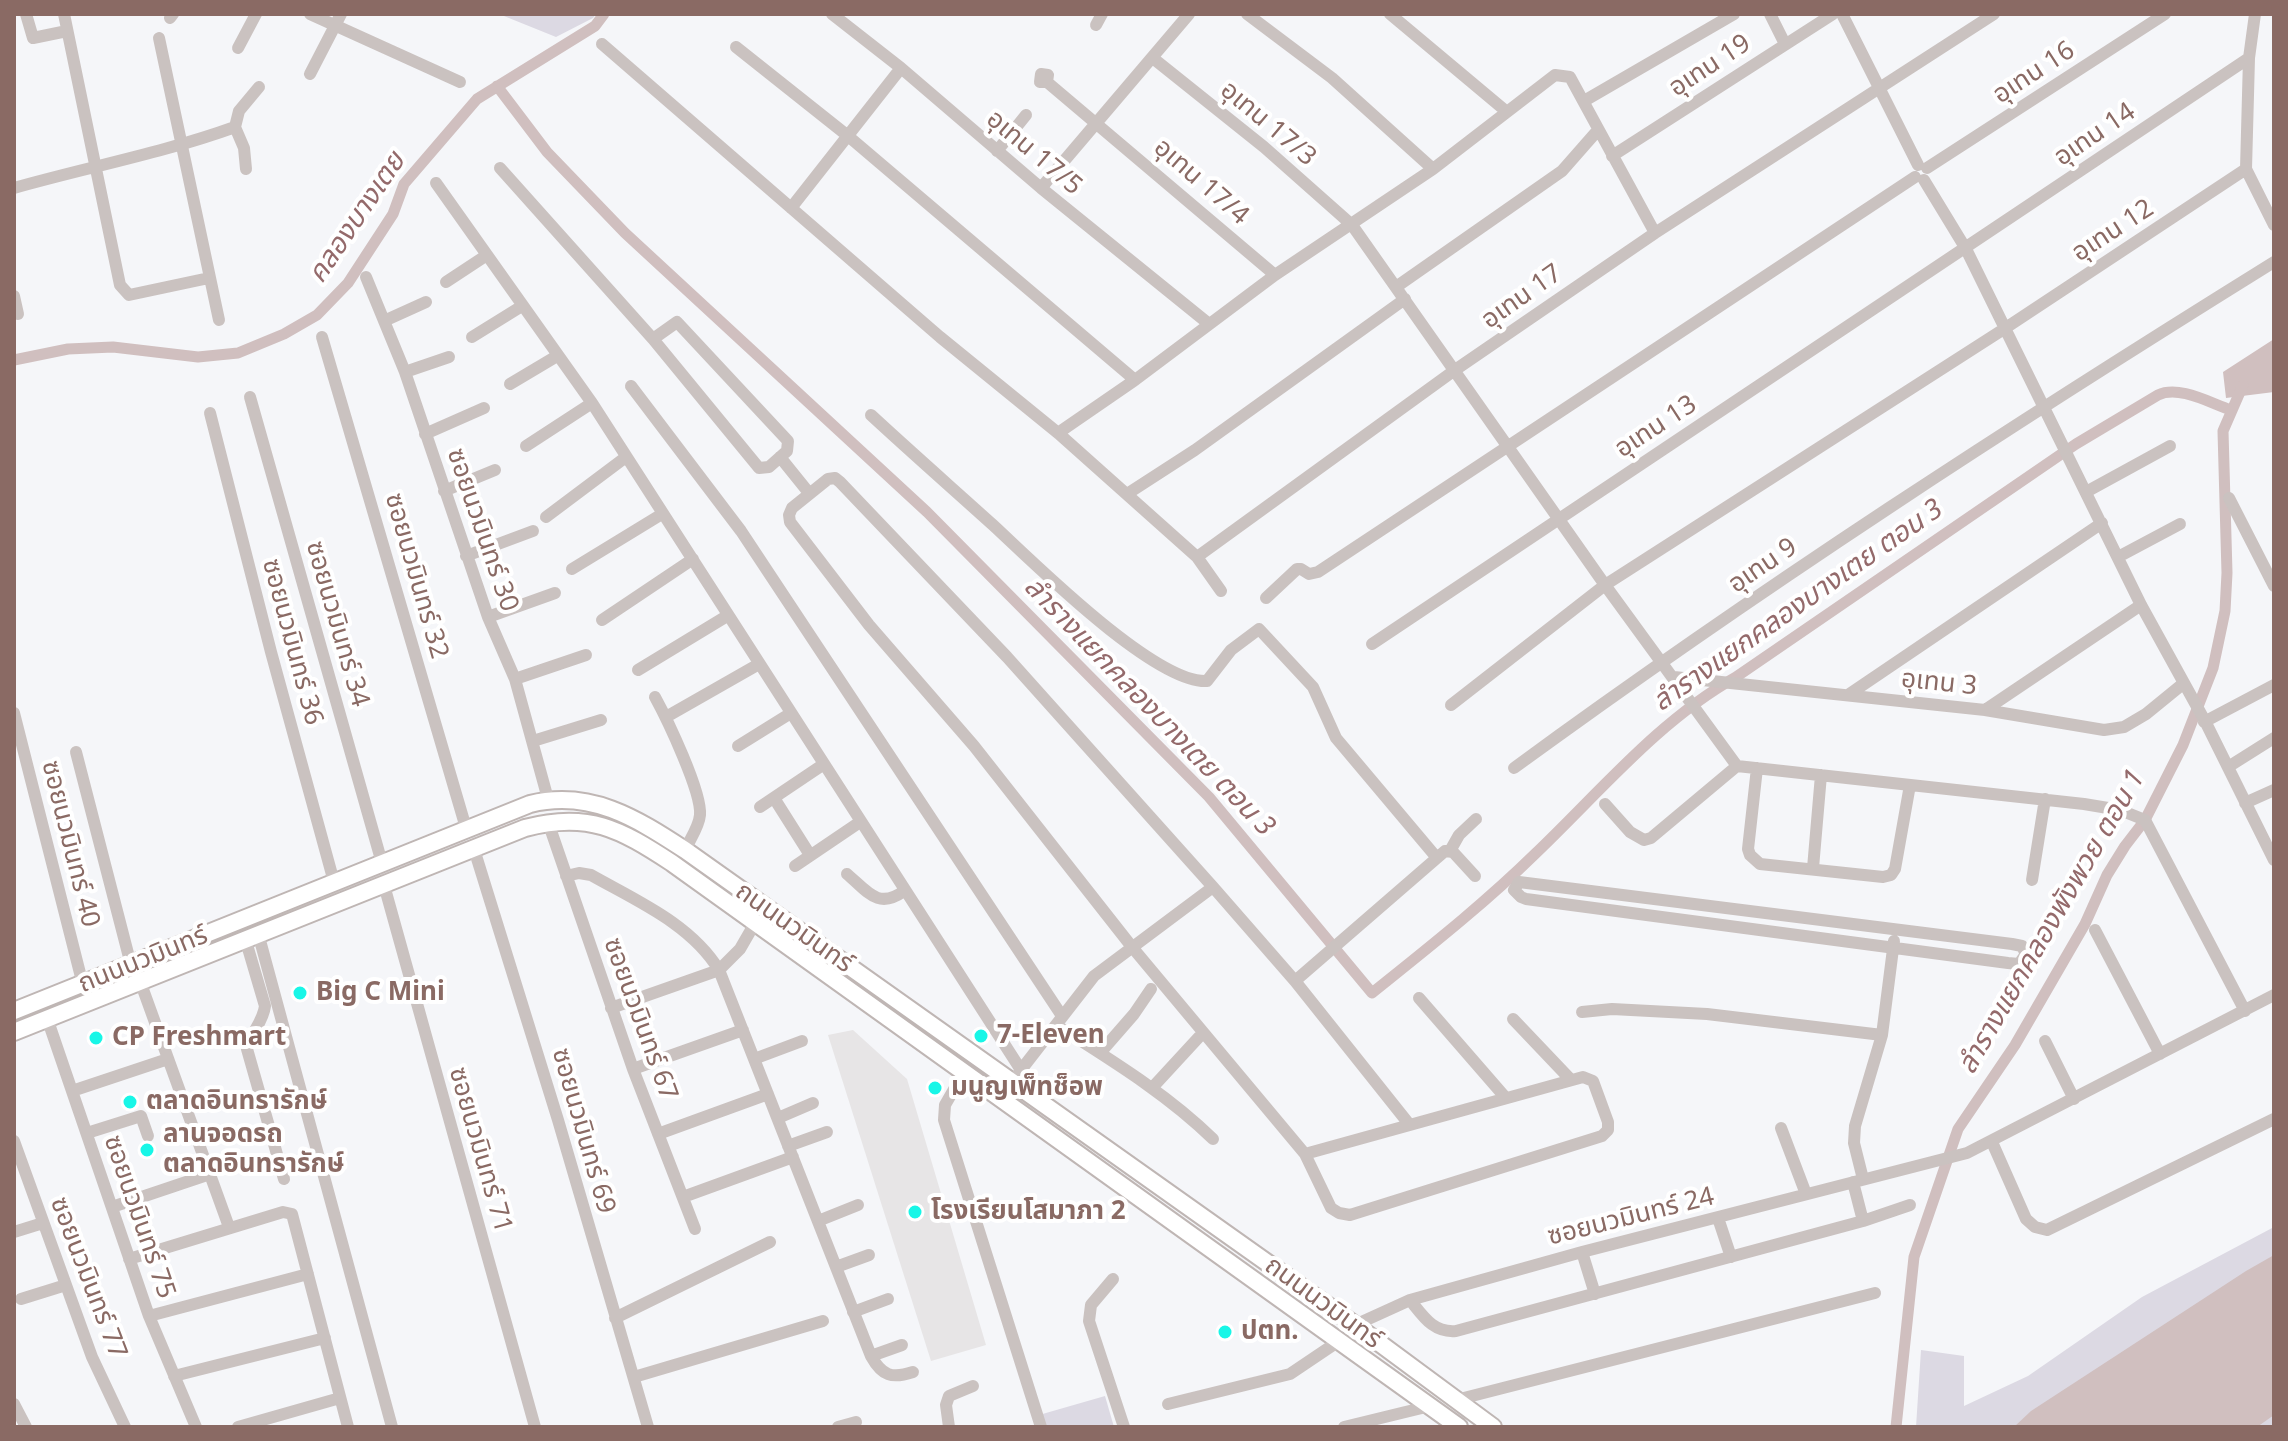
<!DOCTYPE html>
<html>
<head>
<meta charset="utf-8">
<style>
  body { margin:0 }
  #map { position:relative; width:2288px; height:1441px; overflow:hidden; background:#f5f6f9; font-family:"Noto Sans",sans-serif }
  canvas { display:block }
  .frame { position:absolute; inset:0; border:16px solid #8a6a64; pointer-events:none }
</style>
</head>
<body>
<div id="map">
<canvas width="2288" height="1441"></canvas>
<div class="frame"></div>
</div>
<script>
const c = document.querySelector('canvas').getContext('2d');
c.lineJoin = 'round';
function fillPath(path, color) {
  c.fillStyle = color;
  c.fill(path, 'evenodd');
}
function strokePath(path, color, width, dash) {
  c.strokeStyle = color;
  c.lineWidth = width;
  c.lineCap = dash ? 'butt' : 'round';
  c.setLineDash(dash || []);
  c.stroke(path);
}
function label(font, color, halo, rows, align = 'center') {
  c.font = font + ' "Noto Sans","Noto Sans Thai",sans-serif';
  c.lineWidth = 8;
  c.setLineDash([]);
  c.textBaseline = 'middle';
  c.strokeStyle = halo;
  c.fillStyle = color;
  for (const [text, x, y, turn = 0] of rows) {
    c.save();
    c.translate(x, y);
    c.rotate((+turn || 0) * Math.PI / 180);
    c.textAlign = isNaN(turn) ? turn : align;
    if (halo) c.strokeText(text, 0, 0);
    c.fillText(text, 0, 0);
    c.restore();
  }
}
const built = new Path2D(`
  M853 1030 907 1079 986 1345 931 1361 828 1035Z`);
const green = new Path2D(`
  M499 14H596L593 18 556 37Z
  M2274 1227V1427H1916L1921 1350 1964 1356V1406L2028 1376 2142 1297Z
  M1105 1396 1114 1427H1043L1039 1415Z`);
const water = new Path2D(`
  M2274 339V392L2226 398 2223 372Z
  M2274 1255V1415L2257 1427H2014L2031 1411 2246 1271Z`);
const canal = new Path2D(`
  M497 86 547 152 625 233 927 512 1209 797 1372 993C1428 948 1484 904 1535 854 1600 792 1658 721 1736 677L2076 444 2158 395C2179 385 2210 403 2231 410
  M14 360 68 349 113 347 198 357 238 353 284 334 317 315 348 283 393 214 404 184 477 99 595 26 604 14
  M1896 1427 1914 1257 1958 1129 2015 1045 2085 924 2107 875 2125 846 2145 820 2183 745 2213 668 2225 611 2227 573 2223 431 2243 385`);
const minor = new Path2D(`
  M26 14 33 38 67 31
  M64 14 120 285 129 295 209 278
  M310 14 460 82
  M832 14 901 68 1041 188 1209 324
  M1247 14 1332 78 1433 169
  M1390 14 1507 112
  M1770 14 1785 44
  M1842 14 1918 165
  M2255 14 2249 58 2246 169 2274 225
  M170 18 173 14
  M1096 25 1102 14
  M159 38 219 320
  M602 44 940 337 1058 433 1197 557 1221 591
  M736 47 848 136 1135 380
  M238 48 256 14
  M1154 59 1264 147 1352 225 1605 585 1737 766
  M310 74 341 14
  M1047 82 1048 75 1041 74 1040 82H1047L1275 275
  M1584 101 1734 14
  M997 151 1026 115
  M1612 156 1833 14
  M500 168 653 339 759 468 769 467 787 451 788 441 677 322 653 339
  M1927 168 2165 14
  M246 169 244 148 235 127 239 111 259 87
  M1924 180 1966 249 2141 605 2206 723 2274 860
  M436 183 592 403 1021 1070
  M14 188C88 167 163 153 235 127
  M1041 188 1189 14
  M791 208 901 68
  M366 277 405 372 488 617 515 679 548 799
  M446 282 487 255
  M1396 287 1562 171 1598 130
  M14 296 18 314
  M384 321 426 302
  M322 337 466 828
  M472 337 522 306
  M405 372 449 357
  M510 384 557 356
  M631 386 741 531 1062 1016
  M250 397 382 863
  M210 413 271 652 334 882
  M871 415C911 452 952 488 993 525 1033 562 1155 684 1207 681L1231 650 1259 629 1313 687 1336 738 1437 858
  M1058 433 1135 380 1275 275 1433 169 1555 75 1570 77 1655 233
  M425 434 484 408
  M526 446 592 403
  M780 457 809 493
  M444 491 495 470
  M2086 492 2170 446
  M1127 494 1195 450 1405 299
  M2229 498 2274 586
  M546 517 626 457
  M466 556 533 531
  M1197 557 1455 370 1655 233 1994 14
  M2118 557 2180 524
  M572 569 662 514
  M1266 598 1297 569H1301L1309 574 1318 572 1915 177
  M488 617 555 593
  M602 620 693 559
  M1372 644 2249 58
  M638 670 727 616
  M1674 677 1985 710 2104 730 2124 727 2146 714 2184 683
  M515 679 586 655
  M1848 695 2102 523
  M655 697C667 719 702 792 700 815 699 827 690 839 685 850
  M1451 705 1605 585 2004 329 2246 169
  M1985 710 2141 605
  M14 713 83 985
  M666 717 759 664
  M2204 722 2274 685
  M533 741 601 720
  M738 746 791 713
  M76 752 131 965
  M2228 767 2274 738
  M1514 768C1760 588 2015 423 2274 262
  M1757 768 1748 849 1750 855 1760 864 1883 877 1891 875 1895 869 1910 785
  M774 798 810 855
  M2245 803 2274 790
  M1605 804 1630 832 1644 840 1651 838 1737 766 2084 804 2120 810 2145 820 2245 1011
  M760 807 824 764
  M548 822 633 1069 695 1229
  M474 849 558 1120 648 1427
  M1450 851 1459 835 1476 819
  M795 866 860 822
  M1813 868 1821 775
  M847 874C867 891 878 910 904 891
  M566 876 579 873 591 875C637 901 691 924 719 970L871 1356C882 1376 892 1379 913 1372
  M2032 880 2045 799
  M1519 882 2012 944 2022 946 2026 954 2019 964 2008 963 1526 899 1521 897 1514 890Z
  M384 885 535 1427
  M2095 930 2160 1054
  M258 933 392 1427
  M245 938 265 1006C263 1023 250 1033 247 1049L284 1179
  M140 981 229 1227
  M1295 981 1445 851 1453 852 1475 876
  M1419 998 1505 1097
  M611 1008 719 970 740 949 755 923
  M1582 1012 1612 1009 1707 1014 1882 1035
  M47 1018 149 1316 196 1427
  M1513 1019 1571 1080
  M1056 1025C1111 1060 1167 1094 1213 1139
  M2045 1041 2074 1099
  M1100 1053 1134 1014 1151 989
  M754 1059 802 1041
  M633 1069 743 1030
  M964 1072 945 1105 944 1120 1041 1427
  M1152 1088 1199 1037
  M72 1091 168 1059
  M1002 1100 1021 1070 1094 976 1213 887
  M778 1118 813 1103
  M1781 1128 1806 1194
  M87 1133 141 1116 148 1136
  M658 1134 768 1094
  M14 1141 92 1357 125 1427
  M1992 1142 2026 1219 2035 1227 2047 1230 2274 1119
  M788 1146 827 1132
  M1305 1154 1583 1077 1593 1081 1608 1122V1130L1602 1136 1350 1215 1339 1213 1331 1208 1305 1154 1132 947 974 746 869 625 790 522 789 515 792 508 828 479 835 478 840 482 1007 657 1213 887 1295 981 1409 1124
  M1863 1179 1854 1143 1855 1126 1882 1035 1894 941
  M1853 1182 1863 1221
  M683 1197 793 1157
  M112 1207 210 1174
  M1718 1218 1731 1257
  M818 1221 858 1205
  M14 1232 43 1223
  M1582 1252 1595 1294
  M129 1259 283 1212 292 1214 348 1427
  M836 1267 869 1255
  M1113 1279 1091 1305 1089 1321 1124 1427
  M21 1299 66 1285
  M1410 1300C1423 1316 1433 1333 1456 1331L1863 1221 1910 1205
  M853 1312 888 1299
  M149 1316 308 1274
  M615 1318 770 1242
  M1355 1325 1410 1300 1582 1252 1967 1153 2274 995
  M871 1356 902 1345
  M174 1376 325 1338
  M634 1377 823 1321
  M1456 1400 1875 1293
  M14 1404 26 1427
  M1168 1404 1290 1374 1339 1341
  M238 1427 340 1398
  M838 1427 856 1422
  M949 1427 946 1405 949 1396 973 1386
  M1344 1427 1430 1406`);
const major = new Path2D(`
  M14 1011 530 804C590 789 636 818 685 850L1355 1325 1493 1427
  M14 1032 525 828C588 811 620 829 672 863L1459 1427`);
const markers = [
  [300,993,8,"#18f6e7"],
  [981,1036,8,"#18f6e7"],
  [96,1038,8,"#18f6e7"],
  [935,1088,8,"#18f6e7"],
  [130,1102,8,"#18f6e7"],
  [147,1150,8,"#18f6e7"],
  [915,1212,8,"#18f6e7"],
  [1225,1332,8,"#18f6e7"]
];
const streetNames = [
  ["อุเทน 19",1710,66,-33],
  ["อุเทน 16",2034,73,-33],
  ["อุเทน 17/3",1268,124,40],
  ["อุเทน 14",2095,135,-34],
  ["อุเทน 17/5",1034,153,40],
  ["อุเทน 17/4",1201,182,41],
  ["อุเทน 12",2113,231,-33],
  ["อุเทน 17",1522,297,-35],
  ["อุเทน 13",1656,427,-33],
  ["ซอยนวมินทร์ 30",482,530,71],
  ["อุเทน 9",1763,566,-34],
  ["ซอยนวมินทร์ 32",416,576,74],
  ["ซอยนวมินทร์ 34",337,624,74],
  ["ซอยนวมินทร์ 36",292,642,75],
  ["อุเทน 3",1939,683,6],
  ["ซอยนวมินทร์ 40",70,844,76],
  ["ถนนนวมินทร์",794,928,35],
  ["ถนนนวมินทร์",143,960,-22],
  ["ซอยนวมินทร์ 67",640,1019,70],
  ["ซอยนวมินทร์ 69",583,1131,74],
  ["ซอยนวมินทร์ 71",480,1150,74],
  ["ซอยนวมินทร์ 75",139,1217,71],
  ["ซอยนวมินทร์ 24",1631,1217,-14],
  ["ซอยนวมินทร์ 77",88,1278,69],
  ["ถนนนวมินทร์",1323,1303,36]
];
const poiNames = [
  ["Big C Mini",316,993],
  ["7-Eleven",997,1036],
  ["CP Freshmart",112,1038],
  ["มนูญเพ็ทช็อพ",951,1088],
  ["ตลาดอินทรารักษ์",146,1102],
  ["ลานจอดรถ",163,1135],
  ["ตลาดอินทรารักษ์",163,1165],
  ["โรงเรียนโสมาภา 2",931,1212],
  ["ปตท.",1241,1332]
];
const waterNames = [
  ["คลองบางเตย",357,218,-56],
  ["ลำรางแยกคลองบางเตย ตอน 3",1798,606,-35],
  ["ลำรางแยกคลองบางเตย ตอน 3",1149,707,46],
  ["ลำรางแยกคลองพังพวย ตอน 1",2052,922,-60]
];
fillPath(built, '#e7e5e6');
fillPath(green, '#dcd9e3');
fillPath(water, '#d0bfbf');
strokePath(canal, '#d0bfbf', 11);
strokePath(major, '#bfb6b4', 20);
strokePath(minor, '#cac2c0', 12);
strokePath(major, '#fff', 16);
for (const [x, y, r, color] of markers) {
  const dot = new Path2D();
  dot.arc(x, y, r, 0, 2 * Math.PI);
  c.fillStyle = color;
  c.fill(dot);
  strokePath(dot, '#fff', 3);
}
label('26px', '#8a6a64', '#fff', streetNames);
label('bold 26px', '#8a6a64', '#fff', poiNames, 'left');
label('italic 28px', '#946a6b', '#fff', waterNames);
</script>
</body>
</html>
